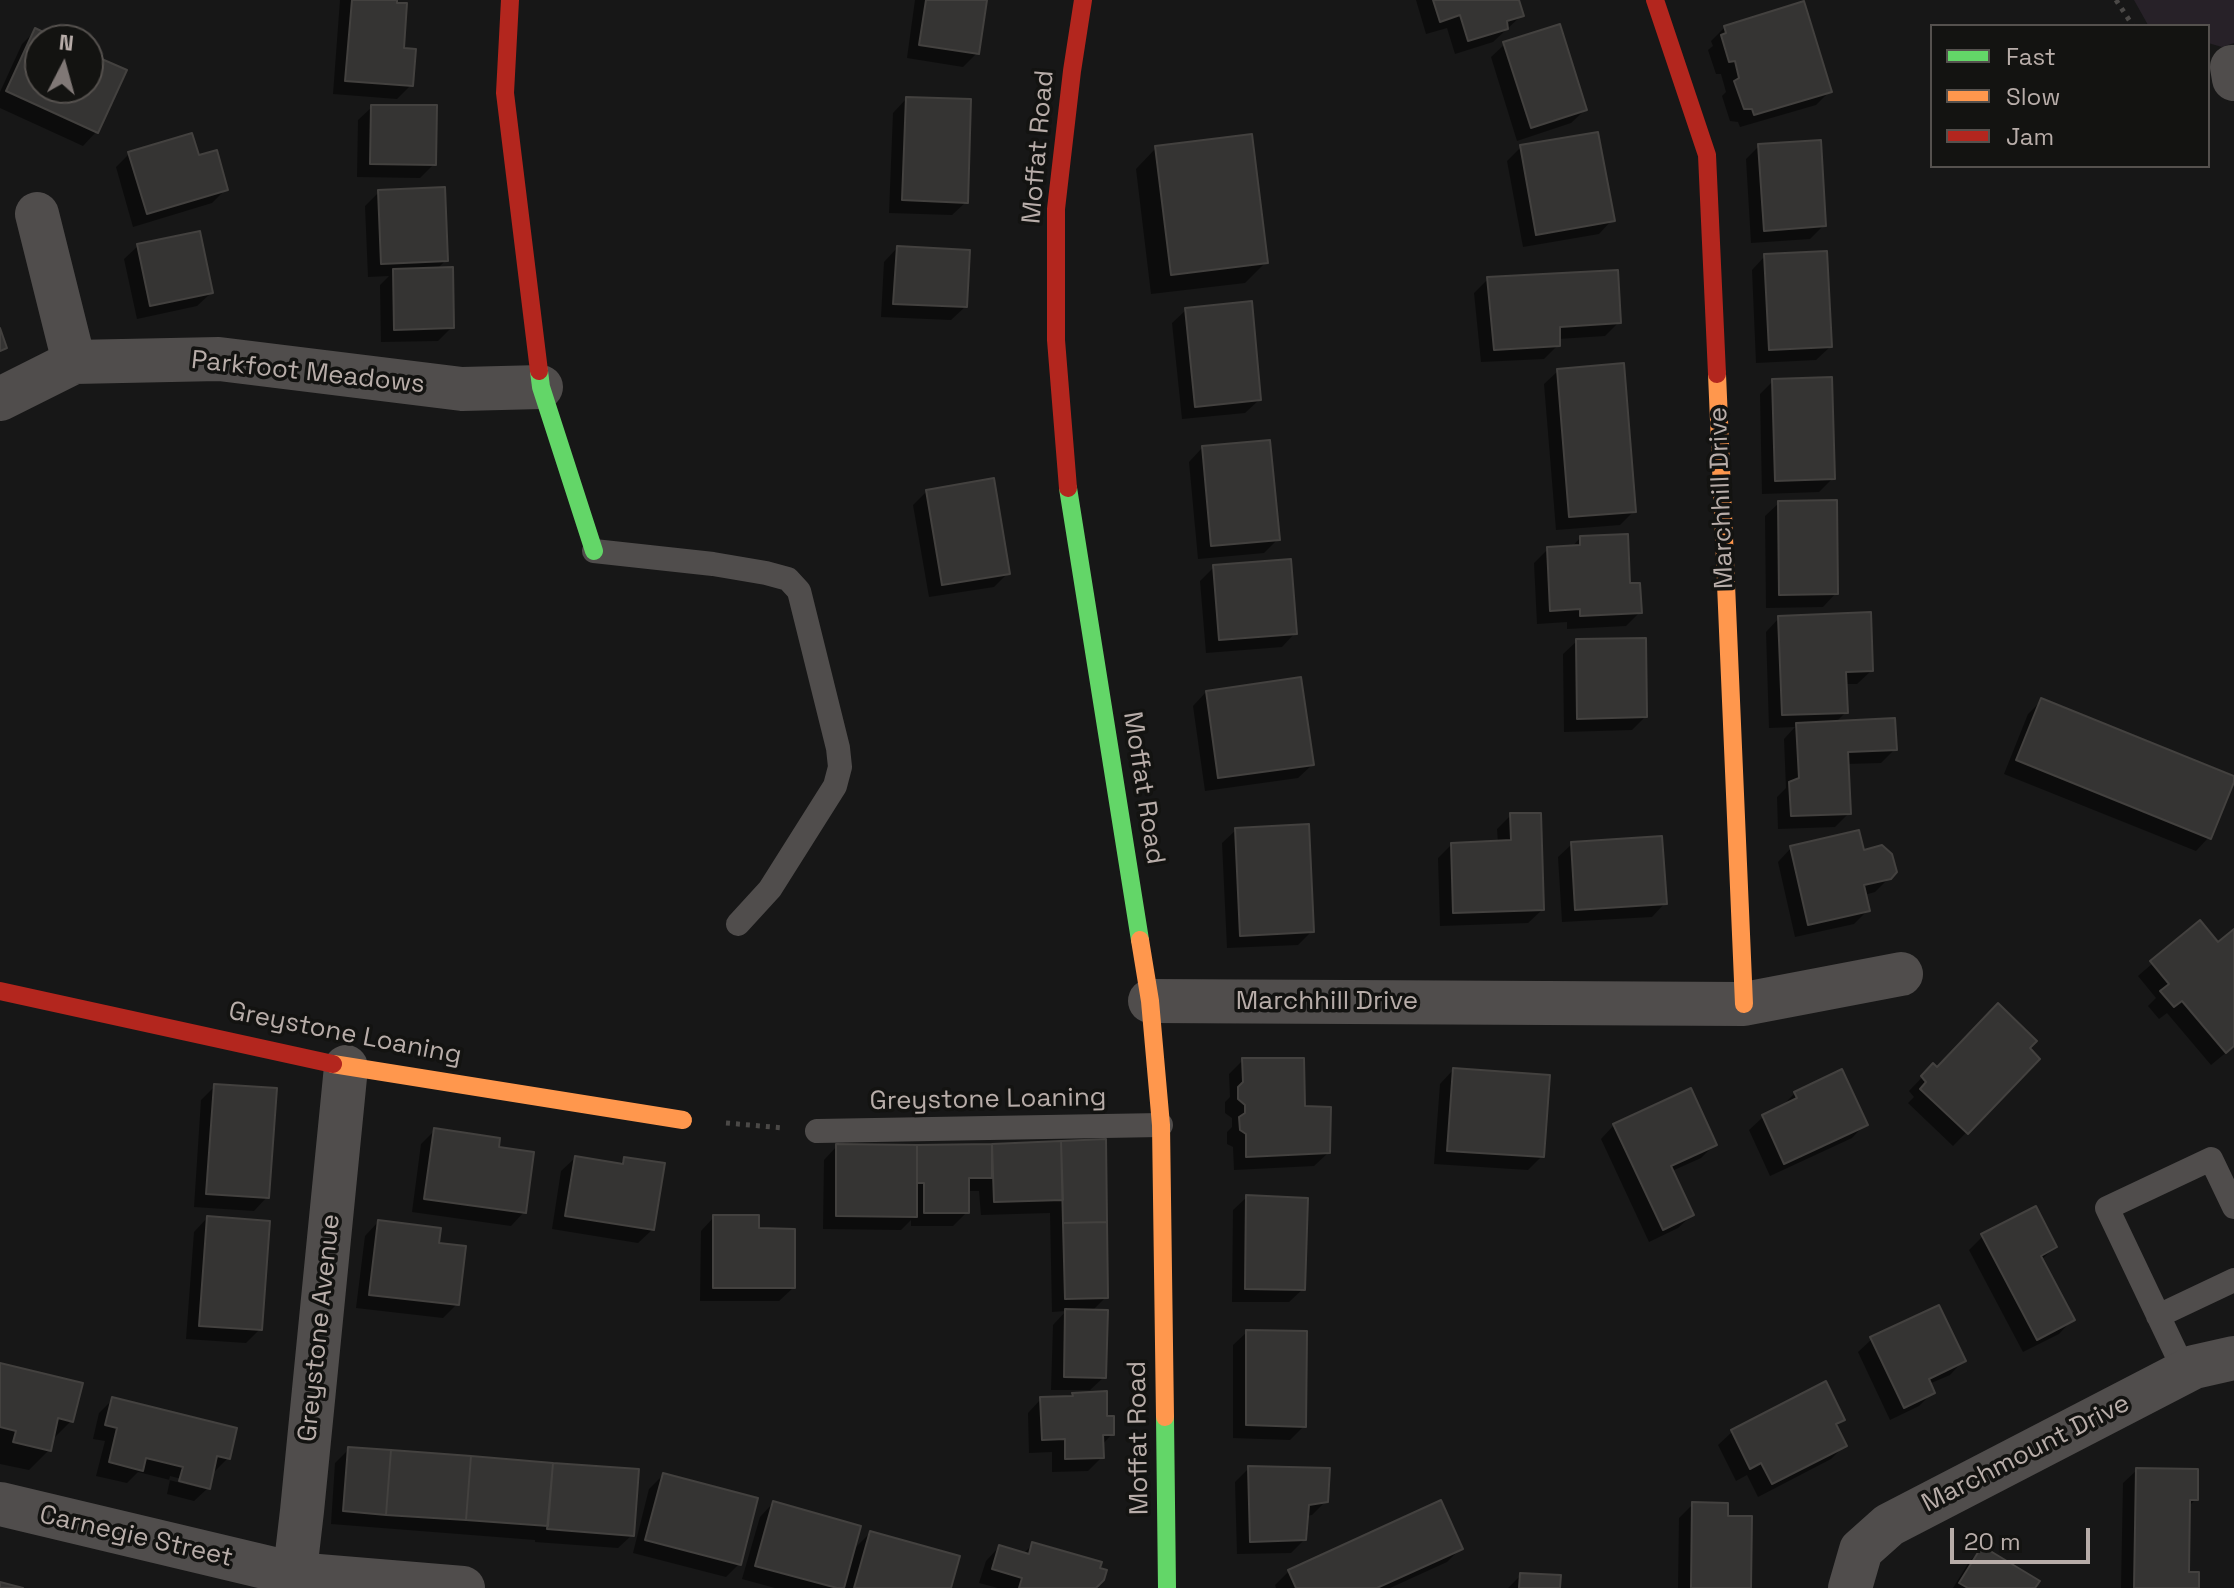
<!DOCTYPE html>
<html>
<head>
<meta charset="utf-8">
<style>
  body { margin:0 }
  #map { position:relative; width:2234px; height:1588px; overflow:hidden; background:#171717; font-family:"Space Grotesk",sans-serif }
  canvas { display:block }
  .legend { position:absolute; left:1930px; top:24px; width:280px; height:144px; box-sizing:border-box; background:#131311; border:2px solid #55514e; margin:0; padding:10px 14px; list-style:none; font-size:24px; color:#b8ada9 }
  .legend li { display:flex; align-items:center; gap:16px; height:40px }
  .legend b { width:40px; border:2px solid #55514e }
  .north { position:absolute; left:24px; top:24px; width:80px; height:80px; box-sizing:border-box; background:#131311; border:2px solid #55514e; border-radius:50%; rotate:6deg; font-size:22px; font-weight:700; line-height:32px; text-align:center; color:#b8ada9 }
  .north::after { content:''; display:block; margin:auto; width:28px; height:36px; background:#807876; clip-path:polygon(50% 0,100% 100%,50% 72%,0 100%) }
  .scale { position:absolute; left:1950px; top:1528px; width:140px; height:36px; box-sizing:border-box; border:4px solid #b8ada9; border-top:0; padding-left:10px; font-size:24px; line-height:28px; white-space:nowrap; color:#b8ada9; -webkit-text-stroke:6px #131311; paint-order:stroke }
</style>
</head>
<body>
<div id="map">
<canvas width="2234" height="1588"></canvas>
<ul class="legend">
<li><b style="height:10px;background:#63d668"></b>Fast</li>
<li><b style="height:10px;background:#ff974d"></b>Slow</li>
<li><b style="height:10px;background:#b3261e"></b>Jam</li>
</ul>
<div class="north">N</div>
<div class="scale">20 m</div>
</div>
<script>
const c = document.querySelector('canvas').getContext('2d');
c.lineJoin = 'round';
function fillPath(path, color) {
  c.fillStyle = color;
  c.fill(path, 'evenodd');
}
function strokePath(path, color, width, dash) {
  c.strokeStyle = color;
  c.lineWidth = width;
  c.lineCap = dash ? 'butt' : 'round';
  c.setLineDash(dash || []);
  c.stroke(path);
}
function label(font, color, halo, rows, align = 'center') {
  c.font = font + ' "Space Grotesk",sans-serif';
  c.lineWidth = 7;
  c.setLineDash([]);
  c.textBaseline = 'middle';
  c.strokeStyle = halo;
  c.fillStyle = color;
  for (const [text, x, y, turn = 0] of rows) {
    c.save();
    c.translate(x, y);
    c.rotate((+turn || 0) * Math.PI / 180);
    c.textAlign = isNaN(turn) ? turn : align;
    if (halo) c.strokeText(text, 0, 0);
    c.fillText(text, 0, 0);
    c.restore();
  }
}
const green = new Path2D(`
  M2134 0H2234V43L2222 47 2208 43V26L2148 25Z`);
const shadow = new Path2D(`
  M340 0H395L402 49 411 85 397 99 333 94Z
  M915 0H985L977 53 963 67 907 58Z
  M1416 0H1517L1522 15 1493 42 1455 54 1447 28 1426 34Z
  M1725 27 1830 91 1816 105 1740 127 1738 122 1730 121 1722 96 1726 92 1721 74H1716L1708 50 1713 46 1711 41Z
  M35 31 55 40H40V88H88V55L96 132 83 146 0 108V92L22 44Z
  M1505 44 1585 110 1571 123 1517 141 1491 57Z
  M906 99 966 202 952 215 889 213 893 113Z
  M372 107 434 164 420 178 357 177 358 120Z
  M1759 146 1824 225 1810 239 1751 243 1746 159Z
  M1521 147 1612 220 1599 234 1523 247 1507 161Z
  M1156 148 1266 262 1245 283 1151 294 1136 169Z
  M129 154 198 158 226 189 212 203 133 227 116 167Z
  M379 192 446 260 436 270 452 327 438 341 381 342 380 285 389 276 368 277 365 206Z
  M138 246 211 293 197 306 137 319 124 259Z
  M897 248 965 307 951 320 881 317 884 262Z
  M1765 256 1830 347 1816 360 1756 363 1752 270Z
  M1488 279 1619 322 1605 336 1558 339V345L1544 359 1481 362 1474 293Z
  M1186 310 1259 400 1245 413 1182 419 1172 323Z
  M1558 371 1634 511 1620 525 1556 530 1544 384Z
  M1773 381 1833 478 1819 492 1762 494 1760 394Z
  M1202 448 1278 539 1264 553 1198 559 1189 462Z
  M927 491 1008 573 994 587 929 597 913 505Z
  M1779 503 1836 593 1823 607 1766 608 1765 516Z
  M1580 538 1629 585 1640 612 1626 626 1567 629V622L1537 624 1534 563 1548 549 1571 548Z
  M1214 567 1295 633 1282 647 1206 653 1200 581Z
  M1779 618 1871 671 1857 684H1845L1846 712 1835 723 1895 749 1881 763 1846 764 1849 813 1835 827 1778 829 1777 797 1786 788 1784 739 1795 727 1769 728 1766 632Z
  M1577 641 1645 717 1632 730 1564 732 1563 654Z
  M1206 692 1312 765 1298 778 1205 791 1193 706Z
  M2041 701 2209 837 2196 851 2004 774 2028 714Z
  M1511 815 1542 910 1528 923 1440 926 1438 858 1452 844 1498 843 1497 829Z
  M1236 830 1312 931 1298 945 1227 948 1222 843Z
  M1572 844 1665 903 1652 917 1562 922 1558 857Z
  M1791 848 1862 852 1889 878 1875 892 1864 895 1868 910 1854 924 1795 937 1778 862Z
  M2199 923 2218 945 2234 931V1046L2211 1065 2167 1013 2159 1019 2148 1006 2156 998 2138 976Z
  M2027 1048 2038 1059 1953 1146 1908 1103 1914 1097 1909 1091 1933 1066 1937 1069Z
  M1243 1060 1303 1108 1328 1153 1314 1166 1234 1170 1233 1147 1227 1144V1132L1232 1127V1118L1225 1113V1102L1230 1097 1229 1074Z
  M1453 1070 1542 1156 1528 1170 1434 1164 1440 1084Z
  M215 1086 267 1197 254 1211 194 1207 201 1100Z
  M1795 1093 1865 1124 1852 1138 1770 1176 1749 1130 1763 1117 1781 1107Z
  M1614 1125 1715 1144 1701 1158 1672 1171 1692 1215 1678 1228 1649 1242 1601 1139Z
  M435 1130 497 1149 524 1212 511 1226 412 1212 421 1144Z
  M1104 1141 1106 1297 1092 1311 1104 1377 1090 1390H1051L1053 1325 1066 1311 1052 1312 1050 1213 981 1215 979 1191H967V1212L953 1226H911V1220L901 1230 823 1229 824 1160 837 1146H992Z
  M575 1158 618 1165 625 1159 652 1230 638 1243 552 1229 561 1171Z
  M1247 1197 1303 1289 1289 1302H1232L1233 1210Z
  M714 1217 757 1230 793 1288 779 1301H700L701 1231Z
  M207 1218 260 1329 246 1343 186 1339 194 1232Z
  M378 1222 457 1304 443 1318 356 1308 365 1236Z
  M1983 1236 2055 1247 2041 1260 2072 1320 2059 1334 2023 1352 1969 1250Z
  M1247 1332 1304 1426 1290 1440 1233 1438V1345Z
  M1872 1339 1963 1361 1950 1375 1929 1384 1933 1392 1919 1406 1890 1420 1858 1352Z
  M0 1365 71 1421 51 1441 49 1450 29 1470 0 1464Z
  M1105 1393V1418L1112 1434 1102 1445V1457L1088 1471 1052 1472V1452L1029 1453 1028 1413 1041 1399 1069 1398 1072 1395Z
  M113 1399 228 1458 214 1472 212 1471 208 1488 194 1501 167 1494 170 1480 138 1472 127 1483 96 1476 105 1441 93 1439 99 1413ZM170 1476 201 1484V1488L169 1480Z
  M1843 1420 1835 1427 1844 1446 1831 1459 1758 1497 1747 1475 1736 1481 1718 1445 1732 1432Z
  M349 1449 632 1535 618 1548 535 1542V1540L331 1524 335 1463Z
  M1249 1468 1326 1501 1312 1515 1306 1516 1305 1539 1291 1553 1237 1554 1235 1482Z
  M2137 1470 2196 1499 2188 1507 2187 1574 2197 1588H2121L2123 1483Z
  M663 1475 739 1564 726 1577 633 1553 649 1489Z
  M773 1503 852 1551 870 1533 949 1588H845L846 1584 842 1588H775L742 1579 760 1517Z
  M1693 1504 1726 1518 1749 1588H1678L1679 1518Z
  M1033 1544 1094 1588H998L979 1583 986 1561 999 1547 1023 1554Z
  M1982 1548 2033 1588H1953L1969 1562Z
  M1460 1549 1447 1562 1390 1588H1276L1275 1585 1289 1571Z
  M1521 1575 1558 1588H1508Z`);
const building = new Path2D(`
  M352 0H397V3H407L404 48 416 49 413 86 345 81Z
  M926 0H987L979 54 919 45Z
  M1433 0H1519L1524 16 1507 21 1508 29 1468 41 1460 15 1440 22Z
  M1804 1 1832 92 1754 115 1752 109H1744L1734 81 1739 78 1735 61 1729 62 1721 35 1726 33 1724 26Z
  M1560 24 1587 110 1531 128 1503 42Z
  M35 28 60 40H40V88H88V53L127 70 98 133 6 91Z
  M906 97 971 99 968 203 902 200Z
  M371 105H437L436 165 370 164Z
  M1598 132 1615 221 1536 235 1520 145Z
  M192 133 199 155 217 150 228 190 147 214 128 152Z
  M1252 134 1268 263 1171 275 1155 146Z
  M1821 140 1826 226 1764 231 1758 144Z
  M445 187 448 261 381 264 378 190Z
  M200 231 213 293 150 306 137 244Z
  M897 246 970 250 967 307 893 304Z
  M1827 251 1832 347 1769 350 1764 254Z
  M453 267 454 328 394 330 393 269Z
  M1618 270 1621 323 1560 327V346L1494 350 1487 277Z
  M1252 301 1261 400 1195 407 1185 308Z
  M0 328 7 348 0 351Z
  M1624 363 1636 512 1569 517 1557 369Z
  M1832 377 1835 479 1775 481 1772 379Z
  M1270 440 1280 540 1211 546 1202 446Z
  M994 478 1010 574 942 585 926 490Z
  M1837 500 1838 594 1779 595 1778 501Z
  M1628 534 1630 583H1640L1642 613 1580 616V609L1550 611 1547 547 1580 545V536Z
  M1291 559 1297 634 1219 640 1213 565Z
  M1871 612 1873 671 1846 672 1848 713 1782 715 1778 616Z
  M1646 638 1647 717 1577 719 1576 639Z
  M1301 677 1314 765 1218 778 1206 691Z
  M2041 698 2234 776V782L2211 839 2016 760Z
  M1895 718 1897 750 1848 752 1851 814 1791 816 1789 782 1799 778 1796 723Z
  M1510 813H1541L1544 910 1453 913 1451 843 1511 840Z
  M1309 824 1314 932 1240 936 1235 828Z
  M1859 830 1864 850 1882 845 1892 854 1897 872 1891 879 1864 885 1870 911 1808 925 1790 846Z
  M1662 836 1667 904 1575 910 1571 842Z
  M2200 920 2218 942 2234 929V1046L2226 1053 2182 1001 2174 1007 2160 991 2169 984 2150 961Z
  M1998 1003 2037 1041 2030 1048 2040 1059 1968 1134 1920 1089 1926 1082 1921 1076 1933 1063 1937 1067Z
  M1242 1058H1304L1305 1106 1331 1107 1330 1153 1246 1157V1134L1240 1130 1239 1117 1245 1113V1105L1238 1099V1087L1243 1082Z
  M1453 1068 1550 1075 1544 1157 1447 1151Z
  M1842 1069 1868 1125 1784 1164 1762 1115 1797 1098 1794 1092Z
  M214 1084 277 1088 269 1198 206 1194Z
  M1691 1088 1717 1145 1671 1166 1694 1215 1663 1230 1613 1124Z
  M434 1128 500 1138 499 1147 534 1152 526 1213 424 1199Z
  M1106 1139 1107 1222 1063 1223 1061 1141Z
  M1061 1141 1063 1200 994 1202 992 1144Z
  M836 1144 917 1145V1217L836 1216Z
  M992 1144V1178H969V1213H924V1183H917V1145Z
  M575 1156 623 1164 624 1157 665 1163 654 1230 565 1216Z
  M1246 1195 1308 1198 1305 1290 1245 1289Z
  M2036 1206 2057 1247 2041 1256 2075 1320 2037 1340 1981 1234Z
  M713 1215H759V1228L795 1229V1288H713Z
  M207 1216 270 1221 262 1330 199 1326Z
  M378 1220 441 1228 439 1243 466 1246 459 1305 369 1295Z
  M1107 1222 1108 1298 1065 1299 1063 1223Z
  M1939 1305 1966 1361 1929 1379 1935 1393 1904 1408 1870 1337Z
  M1065 1309 1108 1310 1106 1378 1064 1377Z
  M1246 1330 1307 1331 1306 1427 1246 1425Z
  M0 1363 83 1383 73 1422 58 1418 51 1451 13 1442 16 1431 0 1427Z
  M1826 1381 1845 1420 1836 1424 1847 1446 1772 1484 1761 1463 1750 1469 1731 1430Z
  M1107 1391V1416H1114V1435H1103L1104 1458 1065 1459V1439L1042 1440 1040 1397 1073 1396 1072 1393Z
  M112 1397 237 1428 230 1459 217 1456 210 1489 179 1481 183 1467 146 1458 143 1471 109 1462 117 1428 105 1425Z
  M348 1447 391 1450 386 1515 343 1511Z
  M391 1450 471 1456 466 1520 386 1515Z
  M471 1456 553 1463 548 1526 466 1520Z
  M553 1463 639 1469 634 1536 547 1529Z
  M1248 1466 1330 1468 1328 1502 1309 1505 1306 1540 1250 1542Z
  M2136 1468 2198 1469V1500H2190L2189 1572H2199V1588H2134Z
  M663 1473 758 1498 741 1565 645 1540Z
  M1441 1500 1463 1549 1377 1588H1296L1288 1570Z
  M773 1501 861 1526 844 1588H837L755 1566Z
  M1692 1502 1728 1503V1516H1752L1751 1588H1691Z
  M870 1531 960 1556 951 1588H854Z
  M1032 1542 1102 1562 1100 1568 1107 1570 1104 1580 1096 1588H1019L1022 1578 992 1569 999 1545 1029 1554Z
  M1982 1546 2040 1581 2035 1588H1968L1959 1583Z
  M1520 1573 1561 1575 1560 1588H1519Z
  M0 1582 23 1588H0Z`);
const path = new Path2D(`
  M2116 0 2133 26
  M726 1123 784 1128`);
const lane = new Path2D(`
  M594 551 713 564 766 573 788 579 799 591 838 748 840 767 835 786 770 889 738 924
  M817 1131 1161 1125
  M2158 1316 2234 1280
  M2185 1372 2107 1208 2211 1159 2234 1207`);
const street = new Path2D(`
  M2232 67 2234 79
  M37 214 74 362
  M0 399 74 362 219 359 462 389 541 387
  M1150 1001 1744 1004 1901 974
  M0 1504 294 1574 463 1588
  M293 1588 302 1511 346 1067
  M1850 1588 1861 1550 1889 1525 2194 1367 2234 1358`);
const fast = new Path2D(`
  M539 371 541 387 594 551
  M1068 488 1140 940
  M1165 1417 1167 1588`);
const slow = new Path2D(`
  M1717 374 1744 1004
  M1140 940 1150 1001 1161 1125 1165 1417
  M333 1064 683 1120`);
const jam = new Path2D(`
  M510 0 505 93 539 371
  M1655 0 1707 155 1717 374
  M1068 488 1056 340V209L1072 71 1083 0
  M0 991 333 1064`);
const streetNames = [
  ["Moffat Road",1039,147,-85],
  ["Parkfoot Meadows",308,373,6],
  ["Marchhill Drive",1722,498,-92],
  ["Moffat Road",1143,788,81],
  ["Marchhill Drive",1327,1002],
  ["Greystone Loaning",345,1034,11],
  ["Greystone Loaning",988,1100,-1],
  ["Greystone Avenue",320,1328,-84],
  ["Moffat Road",1139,1438,-91],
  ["Marchmount Drive",2026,1454,-27],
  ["Carnegie Street",136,1537,13]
];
fillPath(green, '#272128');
fillPath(shadow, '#0007');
fillPath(building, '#353433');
strokePath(building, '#43413f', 2);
strokePath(path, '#4b4947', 5, [4, 6]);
strokePath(lane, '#504d4c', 24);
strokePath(street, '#504d4c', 44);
strokePath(fast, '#63d668', 18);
strokePath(slow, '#ff974d', 18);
strokePath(jam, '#b3261e', 18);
label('26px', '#b8ada9', '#131311', streetNames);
</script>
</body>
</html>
